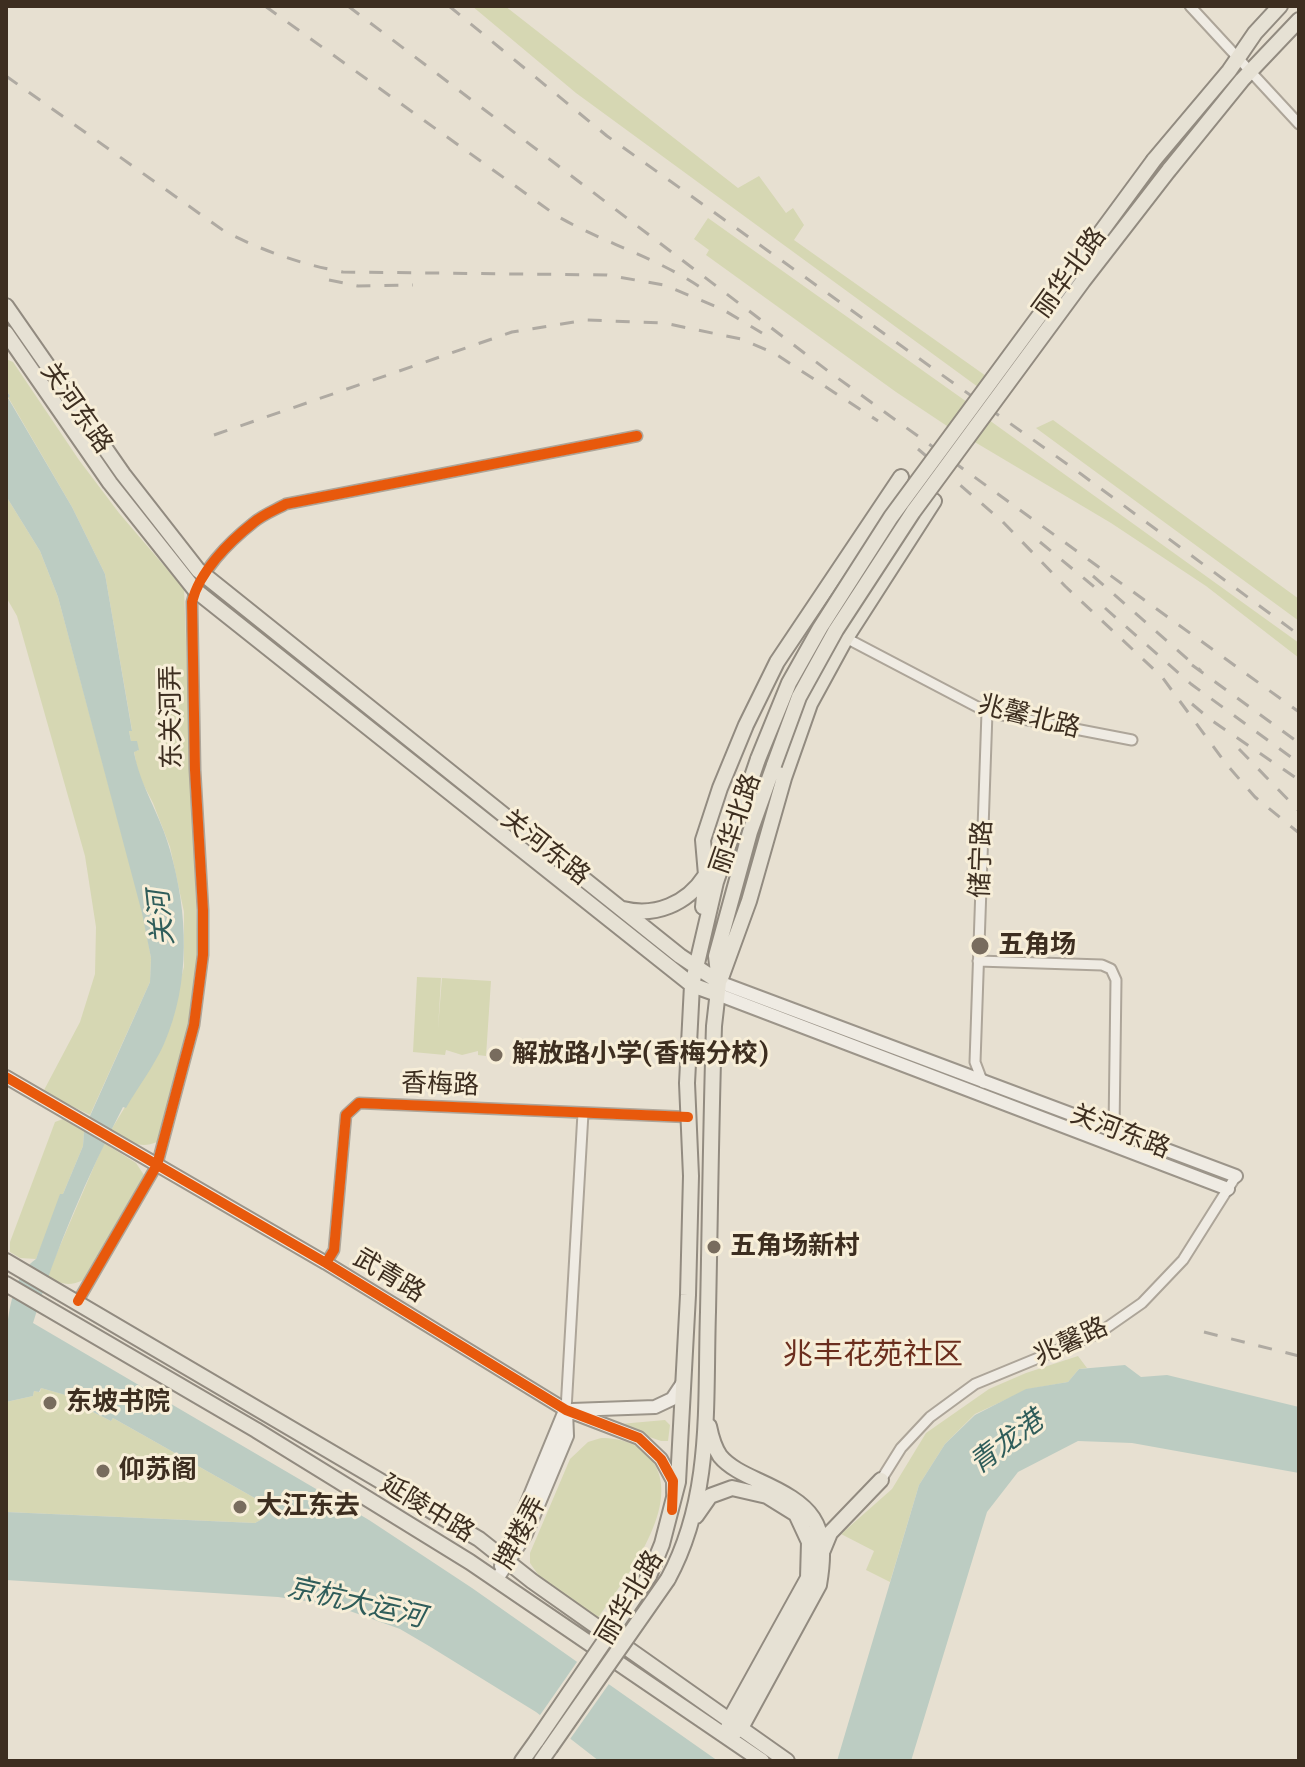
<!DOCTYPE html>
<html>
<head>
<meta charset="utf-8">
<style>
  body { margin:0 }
  #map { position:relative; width:1305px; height:1767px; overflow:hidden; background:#e7e0d1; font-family:Merriweather,serif }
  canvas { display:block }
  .frame { position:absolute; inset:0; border:8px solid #3d2e20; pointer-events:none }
</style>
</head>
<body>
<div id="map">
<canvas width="1305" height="1767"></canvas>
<div class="frame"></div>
</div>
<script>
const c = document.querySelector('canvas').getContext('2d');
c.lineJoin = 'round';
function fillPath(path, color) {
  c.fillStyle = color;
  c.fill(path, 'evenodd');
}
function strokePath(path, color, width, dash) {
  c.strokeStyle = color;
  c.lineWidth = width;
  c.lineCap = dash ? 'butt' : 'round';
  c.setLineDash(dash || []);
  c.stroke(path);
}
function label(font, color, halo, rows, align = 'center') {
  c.font = font + ' Merriweather,"Noto Sans SC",serif';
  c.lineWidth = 6;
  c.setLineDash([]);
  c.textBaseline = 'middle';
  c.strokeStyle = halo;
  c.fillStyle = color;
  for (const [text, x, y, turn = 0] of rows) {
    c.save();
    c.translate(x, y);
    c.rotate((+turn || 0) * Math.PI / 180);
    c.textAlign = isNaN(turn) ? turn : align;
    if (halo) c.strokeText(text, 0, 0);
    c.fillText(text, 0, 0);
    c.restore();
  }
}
const green = new Path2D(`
  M472 6H505L738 188 759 176 786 213 793 208 804 225 794 240 986 376 978 387 576 93Z
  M708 218 967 402 950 428 896 392 706 255 709 250 694 239Z
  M6 359 13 362 79 460 119 513 184 589 198 955 189 1023 160 1132 157 1142C138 1150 127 1140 111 1130L164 1043 184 967V912L170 847 153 803 138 774 134 751H138L131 741 129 731 132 730 105 574 72 507 8 397 10 396 6 390Z
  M989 420 1299 643V658L1206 586 1111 523 973 441Z
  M1053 420 1299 599V621L1036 428Z
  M6 496 40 551 58 597 143 913 151 958 150 982 90 1115 43 1092 80 1022 95 974 96 927 85 856 17 616 6 597Z
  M417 977 441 978 438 1029 442 978 491 981 486 1056 478 1055V1051L462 1055 446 1050 445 1055 413 1052Z
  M63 1119 84 1131 83 1146 36 1259 20 1258 10 1252V1242L55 1122Z
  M104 1143 136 1163 144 1175 83 1280C69 1287 60 1284 47 1276Z
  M1078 1356 1087 1368 1079 1369 1068 1382 1029 1389 975 1414 945 1444 919 1485 890 1582 866 1570 874 1551 841 1534 892 1489 926 1433 989 1389 1026 1373Z
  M41 1388 70 1396 69 1399 92 1408 91 1411 111 1421 113 1418 260 1501 266 1507 264 1518 255 1523 6 1512V1402L33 1396 34 1391 40 1392Z
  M665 1420 670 1425 668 1441H661L621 1427 620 1424Z
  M601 1438C621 1438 643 1444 654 1463 682 1509 623 1581 598 1618L539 1576 530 1563V1553L570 1459 588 1442Z`);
const water = new Path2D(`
  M6 390 10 396 8 398 72 507 105 574 132 731H129L131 741H137L139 750 134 752C140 786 161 816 170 850 188 913 191 982 164 1044 154 1066 138 1087 126 1108L123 1107C87 1177 56 1248 33 1323L369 1520 472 1588 718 1761H599L536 1712 429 1646 400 1629 333 1605 278 1597 6 1580V1512L255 1523 264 1518 266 1507 260 1501 113 1418 111 1421 91 1411V1408L70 1399 69 1396 41 1388 39 1392 34 1391 33 1396 6 1402C6 1361 0 1284 36 1259L60 1194H63L83 1146 84 1131 90 1116 150 982 151 958 142 913 58 597 40 551 6 496Z
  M1125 1365 1141 1377 1167 1375 1299 1407V1473L1132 1443 1078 1441 1018 1472 987 1512 911 1761H837L919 1485 945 1444 975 1415 1026 1389 1068 1382 1079 1369Z`);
const pier = new Path2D(`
  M579 1659 611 1681 568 1742 538 1718Z`);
const street = new Path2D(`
  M1190 6 1299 124
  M846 638 987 712 1132 740
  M978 961 1102 965 1111 969 1116 980 1114 1130
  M983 1083 975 1062 987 712
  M326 1263 334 1250 346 1115 359 1103 688 1117
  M78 1301 157 1165 194 1025 203 955V910L195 770 192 602C199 572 229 542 253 523 262 515 275 510 286 504L637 436
  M566 1410 583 1113
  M881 1480 901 1448 930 1417 975 1384 1099 1333 1142 1303 1183 1260 1236 1176`);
const secondary = new Path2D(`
  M719 982 1236 1176
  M717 994 1228 1189
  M6 1077 326 1263 566 1410 639 1438 661 1459 673 1481V1493
  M572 1410 655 1407 672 1399 682 1384
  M501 1566 564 1413
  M497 1579 526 1534 567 1436 566 1410`);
const primary = new Path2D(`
  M1154 160 1229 71 1255 33 1280 6
  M1169 170 1242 80 1299 20
  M6 306 123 474 198 570 680 956 719 982
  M6 333 110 483 195 590 692 985 717 994
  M703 907 706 875 703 840 720 788 746 725 777 662 901 477
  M623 909C655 917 687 904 705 876
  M721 978 749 901 784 778 810 704 846 638 934 501
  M6 1261 479 1539 532 1581 787 1761
  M6 1284 256 1430 470 1562 762 1761
  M709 1426C711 1436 714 1447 720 1456 729 1467 744 1474 757 1480 812 1505 830 1521 819 1585L741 1728 733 1733
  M696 1516 710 1496 732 1488 767 1496 796 1514 809 1542 808 1578 730 1719 728 1729
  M823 1550 830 1533 881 1480
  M649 1576 662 1544 678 1482 688 1295 691 1176 687 1083 692 985 716 882 758 759
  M668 1579C713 1496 705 1404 708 1312 710 1216 711 1121 714 1026L719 982 716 956 750 832 774 765
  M522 1761 537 1740
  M541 1761 550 1748`);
const rail = new Path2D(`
  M265 6 557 216C604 243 653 256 700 287
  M348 6 828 371 1299 712
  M449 6 607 136 1081 474 1299 635
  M6 76 224 231C263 251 300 264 343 272L607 275 664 285 722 309 762 333
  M329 280 358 286 413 285
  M214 435 512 332 586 320 664 323 741 339 774 353 878 421
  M918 449 1002 521 1065 586 1162 677 1227 765 1255 797 1299 833
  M1040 542 1098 590
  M1093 576 1201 671
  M1105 608 1191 684 1299 763
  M1192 665 1299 743
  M1192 704 1211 720 1299 780
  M1239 749 1299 811
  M1204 1332 1299 1356`);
const primaryBridge = new Path2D(`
  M758 759 789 683 820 628 891 517 1154 160
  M774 765 799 697 836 630 913 512 1083 281 1169 170
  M537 1740 649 1576
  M550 1748 668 1579`);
const cycleway = new Path2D(`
  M6 1077 326 1263 566 1410 639 1438 661 1459 673 1481 672 1510
  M326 1263 334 1250 346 1115 359 1103 688 1117
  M78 1301 157 1165 194 1025 203 955V910L195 770 192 602C199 572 229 542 253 523 262 515 275 510 286 504L637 436`);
const markers = [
  [980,946,10,"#786c5e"],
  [496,1055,8,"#786c5e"],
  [714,1247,8,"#786c5e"],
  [50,1403,8,"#786c5e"],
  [103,1471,8,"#786c5e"],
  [240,1507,8,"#786c5e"]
];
const streetNames = [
  ["丽华北路",1070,273,-54],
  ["关河东路",76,408,55],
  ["东关河弄",172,717,-91],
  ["兆馨北路",1029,717,14],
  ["丽华北路",736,824,-71],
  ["关河东路",545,848,38],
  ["储宁路",982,859,-88],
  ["香梅路",440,1085,2],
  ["关河东路",1120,1132,21],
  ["武青路",389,1276,31],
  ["兆馨路",1071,1342,-25],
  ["延陵中路",427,1509,31],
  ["牌楼弄",521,1533,-62],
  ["丽华北路",630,1598,-59]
];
const poiNames = [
  ["五角场",998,946],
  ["解放路小学(香梅分校)",512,1055],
  ["五角场新村",730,1247],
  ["东坡书院",66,1403],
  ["仰苏阁",119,1471],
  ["大江东去",256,1507]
];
const waterNames = [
  ["关河",162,918,-96],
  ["青龙港",1007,1443,-37],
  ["京杭大运河",356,1603,13]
];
const quarterNames = [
  ["兆丰花苑社区",873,1356]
];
fillPath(green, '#d6d7b3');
fillPath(water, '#bcccc2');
fillPath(pier, '#e7e0d1');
strokePath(street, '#ada599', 13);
strokePath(secondary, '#9c958a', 16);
strokePath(primary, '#928b80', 18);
strokePath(street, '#efebe3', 9);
strokePath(secondary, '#efebe3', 12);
strokePath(primary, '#e6e1d4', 14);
strokePath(rail, '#afaaa2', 3, [14, 14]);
strokePath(primaryBridge, '#928b80', 18, []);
strokePath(primaryBridge, '#e6e1d4', 14);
strokePath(cycleway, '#e8590c', 10);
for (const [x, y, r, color] of markers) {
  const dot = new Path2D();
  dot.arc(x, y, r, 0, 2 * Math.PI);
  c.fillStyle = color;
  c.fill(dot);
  strokePath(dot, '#f7eed8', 3);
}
label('26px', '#3d2e20', '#f7eed8', streetNames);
label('bold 26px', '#3d2e20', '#f7eed8', poiNames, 'left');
label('italic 28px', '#2f5d5a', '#f7eed8', waterNames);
label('30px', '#6b2e1e', '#f7eed8', quarterNames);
</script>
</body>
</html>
